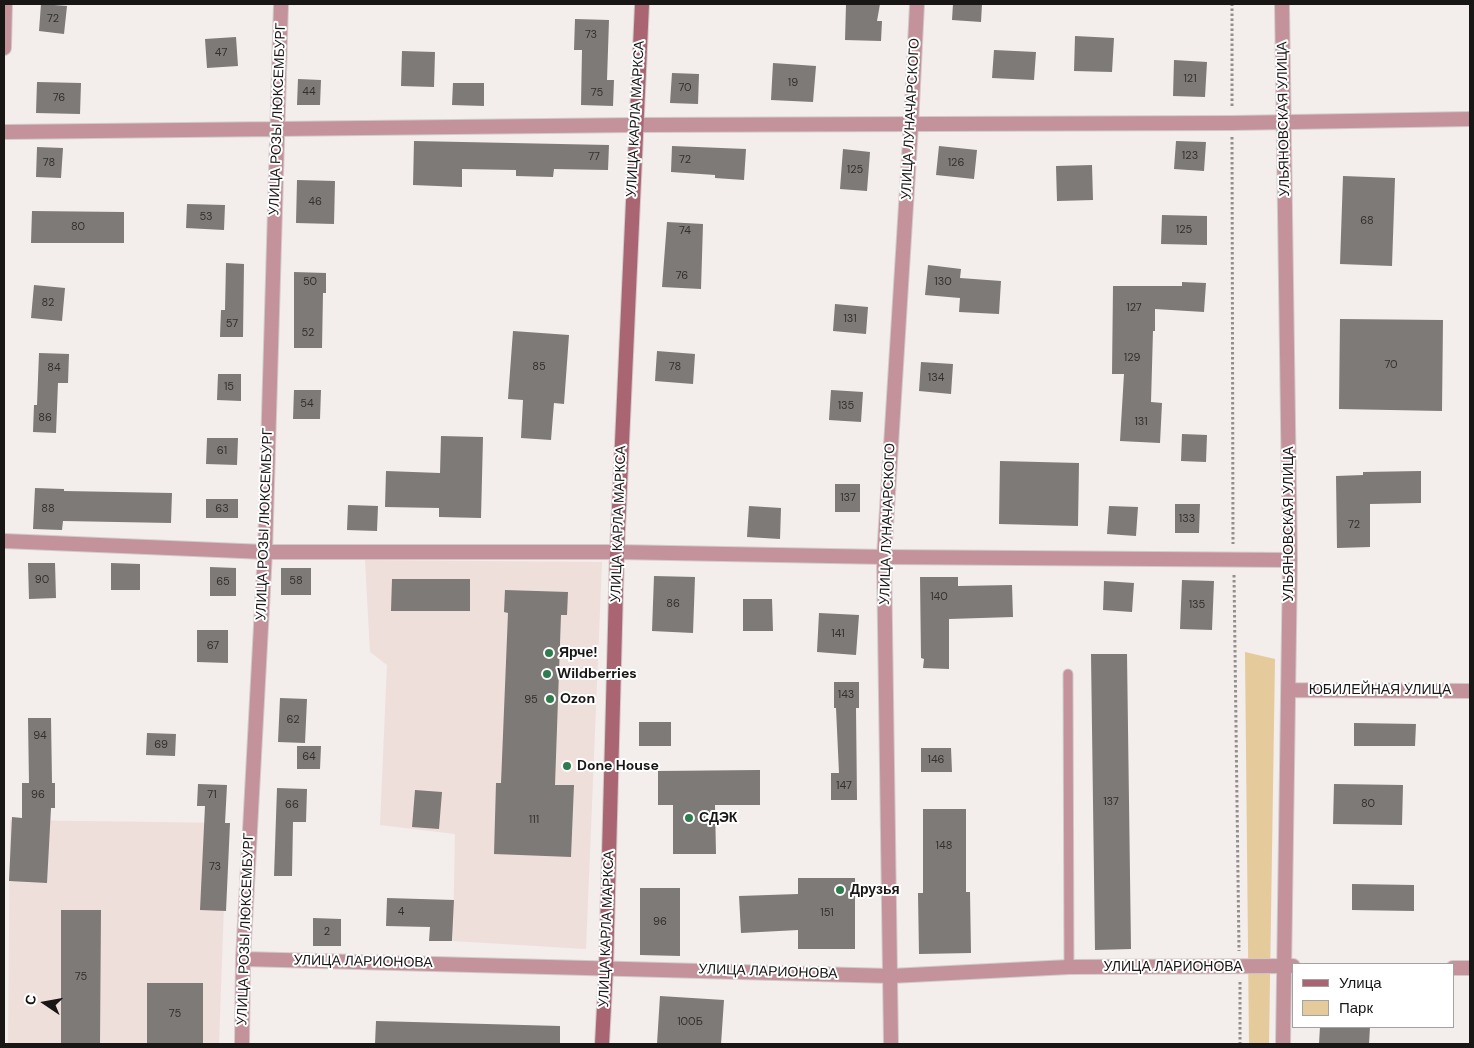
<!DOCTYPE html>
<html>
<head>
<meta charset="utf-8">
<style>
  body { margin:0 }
  #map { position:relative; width:1474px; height:1048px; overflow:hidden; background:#f3edeb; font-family:"DM Sans",sans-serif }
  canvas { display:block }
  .frame { position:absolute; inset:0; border:5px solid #191716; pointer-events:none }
  .legend { position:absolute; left:1292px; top:963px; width:162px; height:65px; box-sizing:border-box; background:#fff; border:1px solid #a3a2a2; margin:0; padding:6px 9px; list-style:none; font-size:15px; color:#191716 }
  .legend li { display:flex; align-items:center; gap:10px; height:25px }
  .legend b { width:25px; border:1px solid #a3a2a2 }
  .north { position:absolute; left:20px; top:978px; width:50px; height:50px; -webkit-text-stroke:4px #fff; paint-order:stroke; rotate:282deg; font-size:14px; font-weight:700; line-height:20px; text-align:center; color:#191716 }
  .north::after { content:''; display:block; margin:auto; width:18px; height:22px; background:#191716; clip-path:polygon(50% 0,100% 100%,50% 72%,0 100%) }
</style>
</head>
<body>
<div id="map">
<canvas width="1474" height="1048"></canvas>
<div class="frame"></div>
<ul class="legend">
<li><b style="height:6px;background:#aa6572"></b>Улица</li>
<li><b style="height:14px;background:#e5ca9c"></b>Парк</li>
</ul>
<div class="north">С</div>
</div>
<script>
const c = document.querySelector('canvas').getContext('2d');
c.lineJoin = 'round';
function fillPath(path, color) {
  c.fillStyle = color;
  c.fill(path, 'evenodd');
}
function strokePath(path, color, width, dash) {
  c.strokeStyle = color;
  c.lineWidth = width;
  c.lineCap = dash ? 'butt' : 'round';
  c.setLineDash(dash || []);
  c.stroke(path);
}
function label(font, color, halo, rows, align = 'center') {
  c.font = font + ' "DM Sans",sans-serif';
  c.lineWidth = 4;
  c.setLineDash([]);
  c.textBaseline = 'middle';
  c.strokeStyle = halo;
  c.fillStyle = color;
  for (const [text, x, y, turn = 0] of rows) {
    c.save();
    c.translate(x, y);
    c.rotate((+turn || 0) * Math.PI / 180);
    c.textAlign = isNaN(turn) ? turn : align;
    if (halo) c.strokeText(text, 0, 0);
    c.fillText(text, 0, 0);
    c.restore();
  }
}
const built = new Path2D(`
  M365 560 602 562 586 949 453 941 455 834 380 825 387 665 370 652Z
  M10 820 227 823 219 1044H8Z`);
const green = new Path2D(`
  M1245 652 1275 659 1269 1044H1249Z`);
const building = new Path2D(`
  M41 4 67 6 64 34 39 31Z
  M846 4H880L877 21H882L881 41 845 40Z
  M953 4H982L981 22 952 20Z
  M575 19 609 20 607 80H614L613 106 581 105 582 50H574Z
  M1075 36 1114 38 1112 72 1074 71Z
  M236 37 238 66 207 68 205 39Z
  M994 50 1036 52 1034 80 992 78Z
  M402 51 435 52 434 87 401 86Z
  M1174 60 1207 62 1205 97 1173 96Z
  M773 63 816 66 813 102 771 100Z
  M672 73 699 74 698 104 670 103Z
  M298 79 321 80 320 105H297Z
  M37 82 81 83 80 114 36 113Z
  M453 83H484V106L452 105Z
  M414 141 609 145 608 170 554 169 553 177 516 176V170L462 169V187L413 185Z
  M1176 141 1206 142 1204 171 1174 169Z
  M672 146 746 149 744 180 715 178V175L671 172Z
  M939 146 977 150 974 179 936 175Z
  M37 147 63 148 61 178 36 177Z
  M843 149 870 152 867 191 840 189Z
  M1092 165 1093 200 1057 201 1056 166Z
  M1343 176 1395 178 1392 266 1340 264Z
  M297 180 335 181 334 224 296 223Z
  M187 204 225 205 224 230 186 228Z
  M32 211 124 212V243H31Z
  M1162 215 1207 216V245L1161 244Z
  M667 222 703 224 701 289 662 287Z
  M226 263 244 264 243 337H220L221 310H225Z
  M928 265 961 269 960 278 1001 281 999 314 959 312 960 298 925 295Z
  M294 272 326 273V293H323L322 348H294Z
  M1182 282 1206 283 1204 312 1155 309V331H1153L1151 402 1162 403 1160 443 1120 441 1124 374H1112L1113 286H1182Z
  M34 285 65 288 62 321 31 318Z
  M835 304 868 307 866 334 833 331Z
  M1340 319 1443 320 1442 411 1339 409Z
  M513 331 569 335 564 404 554 403 551 440 521 438 523 400 508 399Z
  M657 351 695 354 693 384 655 381Z
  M39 353 69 354 68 383H58L56 433 33 432 34 405H37Z
  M921 362 953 364 951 394 919 391Z
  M218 374H241V401L217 400Z
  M294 390H321L320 419H293Z
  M831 390 863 392 861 422 829 420Z
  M1182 434 1207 435 1206 462 1181 461Z
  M441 436 483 437 481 518 439 517V508L385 507 386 471 440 473Z
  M207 438H238L237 465 206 464Z
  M1000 461 1079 463 1078 526 999 524Z
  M1421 471V503L1370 504V547L1337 548 1336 476 1363 475V472Z
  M835 484H860V512H835Z
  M35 488 64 489V491L172 493 171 523 63 521 62 530 33 529Z
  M206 499H238V518H206Z
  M1175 504H1200L1199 533H1175Z
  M348 505 378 506 377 531 347 530Z
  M749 506 781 508 780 539 747 537Z
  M1109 506 1138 507 1136 536 1107 534Z
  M28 563H55L56 598 29 599Z
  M111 563 140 564V590H111Z
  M210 567 236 568V596H210Z
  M281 568H311V595H281Z
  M654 576 695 577 693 633 652 631Z
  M920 577H958V586L1012 585 1013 617 949 619V669L923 668 924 659 921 658Z
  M392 579H470V611H391Z
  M1182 580 1214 581 1212 630 1180 629Z
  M1104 581 1134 583 1132 612 1103 610Z
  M505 590 568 592 567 615H561L555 785H574L571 857 494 854 496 783H501L508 613 504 612Z
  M743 599H772L773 631H743Z
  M819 613 859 615 856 655 817 652Z
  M197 630H228V663L197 662Z
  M1091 654H1127L1131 949 1095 950Z
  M834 682H859V708H856L857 800H831V773H839L836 708H834Z
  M280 698 307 699 305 743 278 742Z
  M28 718H51L52 783H55V808H51L47 883 9 881 12 817 22 818V783H29Z
  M639 722H671V746H639Z
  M1354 723 1416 724 1415 746H1354Z
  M147 733 176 734 175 756 146 755Z
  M297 746H321L320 769H297Z
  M921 748H951L952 772H921Z
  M760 770V805H715L716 854H673V805H658V771Z
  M198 784 227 785 225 823H230L226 911 200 910 205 806H197Z
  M1334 784 1403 785 1402 825 1333 824Z
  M277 788 307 789 306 822H293L292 876H274Z
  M415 790 442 792 439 829 412 827Z
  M923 809H966V892H970L971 953 919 954 918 893H923Z
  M798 878H855V949H798V930L741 933 739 896 798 894Z
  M1352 884 1414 885V911L1352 910Z
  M640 888H680V956L640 955Z
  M387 898 454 900 452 941H429L430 927 386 926Z
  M61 910H101L100 1044H61Z
  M313 918 341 919V946H313Z
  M147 983H203V1044H147Z
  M660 996 724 1000 721 1044H657Z
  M376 1021 560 1026V1044H375Z
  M1320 1027H1370L1369 1044H1319Z`);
const path = new Path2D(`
  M1232 106V4
  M1232 137 1233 544
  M1234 575 1239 951
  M1240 982V1044`);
const service = new Path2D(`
  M1068 674 1069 967`);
const minor = new Path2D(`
  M4 48 5 4
  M4 132 635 125 1232 123 1470 119
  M4 541 265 552H617L884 557 1290 560
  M243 959 891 976 1069 967 1293 966
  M1453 968H1470
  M242 1044 243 959 265 552 281 4`);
const tertiary = new Path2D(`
  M1282 4 1290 560 1283 1044
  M1289 690 1470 691
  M891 1044 884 557 911 125 917 4`);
const secondary = new Path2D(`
  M602 1044 606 968 617 552 642 4`);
const markers = [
  [549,653,5,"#2f7d4d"],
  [547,674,5,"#2f7d4d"],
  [550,699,5,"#2f7d4d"],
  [567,766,5,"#2f7d4d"],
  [689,818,5,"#2f7d4d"],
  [840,890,5,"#2f7d4d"]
];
const numberNames = [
  ["72",53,19],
  ["73",591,35],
  ["47",221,53],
  ["121",1190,79],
  ["19",793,83],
  ["70",685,88],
  ["44",309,92],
  ["75",597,93],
  ["76",59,98],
  ["123",1190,156],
  ["77",594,157],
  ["72",685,160],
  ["78",49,163],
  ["126",956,163],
  ["125",855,170],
  ["46",315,202],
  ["53",206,217],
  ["68",1367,221],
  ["80",78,227],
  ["125",1184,230],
  ["74",685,231],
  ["76",682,276],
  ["50",310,282],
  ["130",943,282],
  ["82",48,303],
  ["127",1134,308],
  ["131",850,319],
  ["57",232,324],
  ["52",308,333],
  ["129",1132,358],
  ["70",1391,365],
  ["85",539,367],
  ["78",675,367],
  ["84",54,368],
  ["134",936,378],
  ["15",229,387],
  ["54",307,404],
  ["135",846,406],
  ["86",45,418],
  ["131",1141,422],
  ["61",222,451],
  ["137",848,498],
  ["88",48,509],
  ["63",222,509],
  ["133",1187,519],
  ["72",1354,525],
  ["90",42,580],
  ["58",296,581],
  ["65",223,582],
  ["140",939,597],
  ["86",673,604],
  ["135",1197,605],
  ["141",838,634],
  ["67",213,646],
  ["143",846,695],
  ["95",531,700],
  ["62",293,720],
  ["94",40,736],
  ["69",161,745],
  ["64",309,757],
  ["146",936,760],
  ["147",844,786],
  ["96",38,795],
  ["71",212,795],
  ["137",1111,802],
  ["80",1368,804],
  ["66",292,805],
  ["111",534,820],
  ["148",944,846],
  ["73",215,867],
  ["4",401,912],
  ["151",827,913],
  ["96",660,922],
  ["2",327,932],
  ["75",81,977],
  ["75",175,1014],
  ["100Б",690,1022]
];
const streetNames = [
  ["УЛИЦА РОЗЫ ЛЮКСЕМБУРГ",278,119,-88],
  ["УЛИЦА КАРЛА МАРКСА",636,119,-87],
  ["УЛИЦА ЛУНАЧАРСКОГО",911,119,-87],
  ["УЛЬЯНОВСКАЯ УЛИЦА",1284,119,-91],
  ["УЛИЦА РОЗЫ ЛЮКСЕМБУРГ",265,524,-88],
  ["УЛИЦА КАРЛА МАРКСА",619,524,-88],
  ["УЛИЦА ЛУНАЧАРСКОГО",888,524,-88],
  ["УЛЬЯНОВСКАЯ УЛИЦА",1289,524,-90],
  ["ЮБИЛЕЙНАЯ УЛИЦА",1380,690],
  ["УЛИЦА РОЗЫ ЛЮКСЕМБУРГ",246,929,-88],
  ["УЛИЦА КАРЛА МАРКСА",607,929,-88],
  ["УЛИЦА ЛАРИОНОВА",363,962,1],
  ["УЛИЦА ЛАРИОНОВА",1173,967],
  ["УЛИЦА ЛАРИОНОВА",768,972,2]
];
const poiNames = [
  ["Ярче!",559,653],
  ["Wildberries",557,674],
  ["Ozon",560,699],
  ["Done House",577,766],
  ["СДЭК",699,818],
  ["Друзья",850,890]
];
fillPath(built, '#eedfdb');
fillPath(green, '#e5ca9c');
fillPath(building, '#7e7a77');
strokePath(service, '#d0cbc9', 11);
strokePath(minor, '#d0cbc9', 16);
strokePath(tertiary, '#d0cbc9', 16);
strokePath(secondary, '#d0cbc9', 16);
strokePath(path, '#928e8c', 3, [2.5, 2.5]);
strokePath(service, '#c3929a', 9);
strokePath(minor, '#c3929a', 14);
strokePath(tertiary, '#c3929a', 14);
strokePath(secondary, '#aa6572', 14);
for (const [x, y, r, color] of markers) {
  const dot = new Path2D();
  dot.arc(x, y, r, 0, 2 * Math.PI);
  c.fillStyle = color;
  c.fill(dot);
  strokePath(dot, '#fff', 2);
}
label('11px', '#32302e', null, numberNames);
label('14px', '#191716', '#fff', streetNames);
label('bold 14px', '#191716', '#fff', poiNames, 'left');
</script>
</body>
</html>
